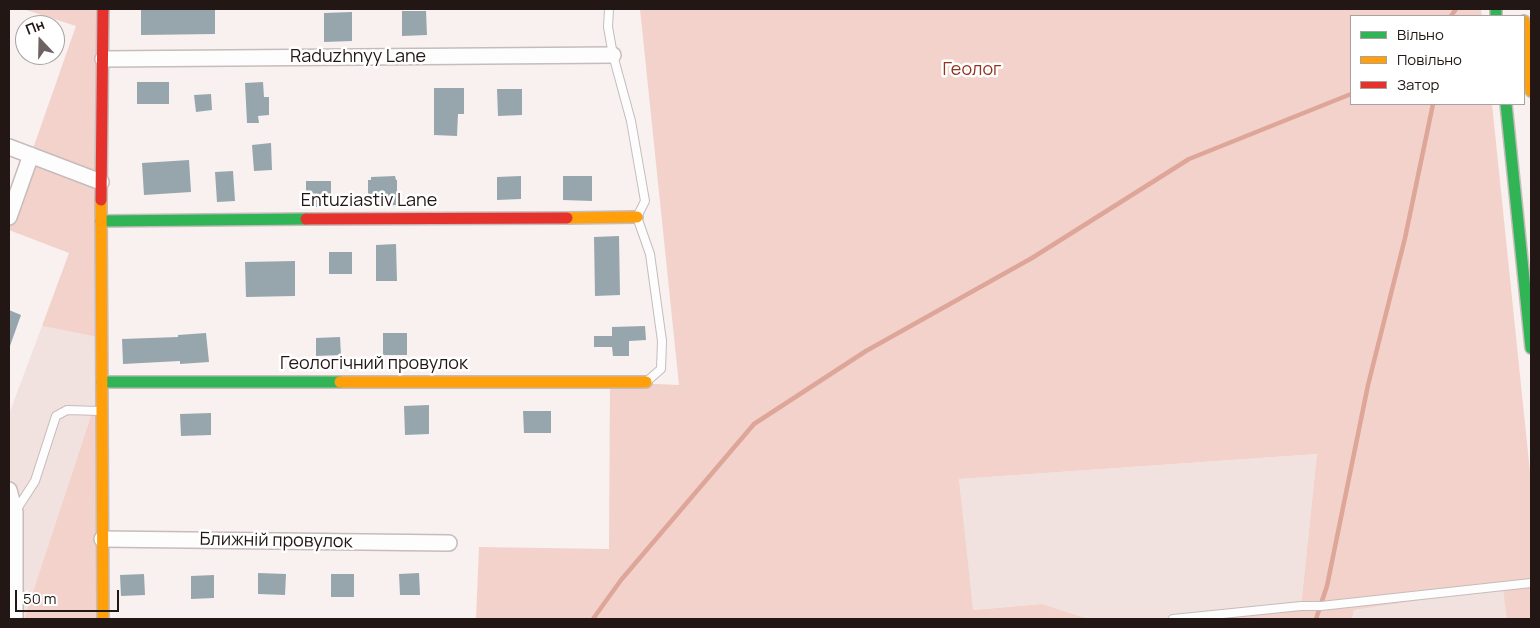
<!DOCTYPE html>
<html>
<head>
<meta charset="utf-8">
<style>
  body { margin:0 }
  #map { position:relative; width:1540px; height:628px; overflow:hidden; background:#f8f1f0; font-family:Manrope,sans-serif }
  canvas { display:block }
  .frame { position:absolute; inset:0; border:10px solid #221715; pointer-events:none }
  .legend { position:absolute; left:1350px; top:15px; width:175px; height:90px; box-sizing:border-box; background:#fff; border:1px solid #a7a2a1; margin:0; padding:6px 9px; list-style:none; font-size:15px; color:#221715 }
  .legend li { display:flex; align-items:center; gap:10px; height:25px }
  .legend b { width:25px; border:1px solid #a7a2a1 }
  .north { position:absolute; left:15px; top:15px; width:50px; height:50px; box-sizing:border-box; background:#fff; border:1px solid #a7a2a1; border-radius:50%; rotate:339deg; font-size:14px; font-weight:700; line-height:20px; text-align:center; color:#221715 }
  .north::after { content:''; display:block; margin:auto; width:18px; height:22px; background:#6d6362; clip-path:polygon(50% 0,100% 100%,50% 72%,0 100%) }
  .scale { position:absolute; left:15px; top:590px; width:104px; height:22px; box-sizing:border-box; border:2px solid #221715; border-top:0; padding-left:6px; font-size:15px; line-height:18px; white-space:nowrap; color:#221715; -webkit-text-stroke:4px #fff; paint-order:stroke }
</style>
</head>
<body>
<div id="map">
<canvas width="1540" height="628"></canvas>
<div class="frame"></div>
<ul class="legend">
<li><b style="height:6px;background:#30b455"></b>Вільно</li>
<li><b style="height:6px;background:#ff9f0a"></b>Повільно</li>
<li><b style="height:6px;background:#e5322d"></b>Затор</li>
</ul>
<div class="north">Пн</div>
<div class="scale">50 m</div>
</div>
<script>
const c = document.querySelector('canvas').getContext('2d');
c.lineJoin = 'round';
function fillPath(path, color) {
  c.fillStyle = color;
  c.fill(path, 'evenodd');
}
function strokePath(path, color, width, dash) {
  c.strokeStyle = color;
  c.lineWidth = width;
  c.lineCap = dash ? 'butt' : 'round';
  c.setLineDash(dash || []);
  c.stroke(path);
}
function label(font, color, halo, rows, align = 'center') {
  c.font = font + ' Manrope,sans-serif';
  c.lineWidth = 5;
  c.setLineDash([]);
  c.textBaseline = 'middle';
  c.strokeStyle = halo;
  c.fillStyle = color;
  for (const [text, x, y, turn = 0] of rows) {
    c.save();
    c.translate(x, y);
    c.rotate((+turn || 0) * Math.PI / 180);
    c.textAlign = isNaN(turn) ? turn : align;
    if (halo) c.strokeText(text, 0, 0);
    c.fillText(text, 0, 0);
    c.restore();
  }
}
const built = new Path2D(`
  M42 326 102 338V382L24 619H9V414Z
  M1317 454 1301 606 1173 619H1089L1042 604 972 610 959 479Z
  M1531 584V619H1352L1354 610Z`);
const green = new Path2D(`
  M23 9H103L102 338 42 326 69 253 9 230V217L76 26Z
  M640 9H1481L1482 16H1351V104H1492L1531 482V619H1507L1503 588 1354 610 1352 619H1173L1301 606 1317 454 959 479 973 610 1042 604 1089 619H476L479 547 609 549 610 382 679 385Z
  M102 382 103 619H24Z`);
const stream = new Path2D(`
  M1451 16 1456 9
  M593 619 621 580 754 424 866 351 1032 258 1189 159 1351 94
  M1316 619 1327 586 1368 385 1405 238 1433 104`);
const building = new Path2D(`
  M141 9H215V34L141 35Z
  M402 11H426L427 35 402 36Z
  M352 12V41L324 42V13Z
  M137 82H169V104H137Z
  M263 82 264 97H269V115L258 116 259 123H247L245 83Z
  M434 88H464V114H458L457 136 434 135Z
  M497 89H522V115L498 116Z
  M211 94 212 110 196 112 194 95Z
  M271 143 272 170 254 171 252 145Z
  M189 160 191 192 144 195 142 163Z
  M233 171 235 201 217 202 215 172Z
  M395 176 396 180H397V205L372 206V205H368V180H371V177Z
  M521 176V199L497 200V177Z
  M563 176H592V201L563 200Z
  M306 181H331V207H306Z
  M619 236 620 295 595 296 594 237Z
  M396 244 397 281H376V245Z
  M329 252H352V274H329Z
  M295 261V296L246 297 245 262Z
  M9 310 21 315 10 346H9Z
  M645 326 646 340 629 341V356H613L612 347H594V336H612V327Z
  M206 333 209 362 180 364V361L123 364 122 339 178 337V335Z
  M383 333H407V355H383Z
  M340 337 341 355 316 356V338Z
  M429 405V434L405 435 404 406Z
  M523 411H551V433H524Z
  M211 413V435L181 436 180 414Z
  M258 573 286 574 285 595 258 594Z
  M419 573 420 595H400L399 574Z
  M144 574 145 595 121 596 120 575Z
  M331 574H354V597H331Z
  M214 575V598L191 599V576Z`);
const lane = new Path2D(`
  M609 9 608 27 613 55 631 121 645 201 637 217 650 254 662 341 661 369 646 382
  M15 512 35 481 56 416 67 410 100 411
  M1173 619 1301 606H1321L1531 583`);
const street = new Path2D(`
  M103 59 613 55
  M9 147 101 182
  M9 217 31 155
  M9 490 15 512V619
  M102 539 449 543`);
const fast = new Path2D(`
  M1496 9V16
  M1506 104 1531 348
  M101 221 306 219
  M102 382H340`);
const slow = new Path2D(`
  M1524 21 1531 91
  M101 200 103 619
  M567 218 637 217
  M340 382H646`);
const jam = new Path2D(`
  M101 200 103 9
  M306 219 567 218`);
const streetNames = [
  ["Raduzhnyy Lane",358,57],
  ["Entuziastiv Lane",369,201],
  ["Геологічний провулок",374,364],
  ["Ближній провулок",276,541,1]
];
const parkNames = [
  ["Геолог",972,70]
];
fillPath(built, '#f2e2df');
fillPath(green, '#f2d2ca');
strokePath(stream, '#dea699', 4.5);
fillPath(building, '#97a6ac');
strokePath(lane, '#c5bcbb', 10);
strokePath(street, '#c5bcbb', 18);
strokePath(fast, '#c5bcbb', 14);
strokePath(slow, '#c5bcbb', 14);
strokePath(jam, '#c5bcbb', 14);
strokePath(lane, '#fefdfd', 8);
strokePath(street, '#fefdfd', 15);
strokePath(fast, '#30b455', 11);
strokePath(slow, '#ff9f0a', 11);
strokePath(jam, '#e5322d', 11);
label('18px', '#221715', '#fff', streetNames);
label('18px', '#913521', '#fff', parkNames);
</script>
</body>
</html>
